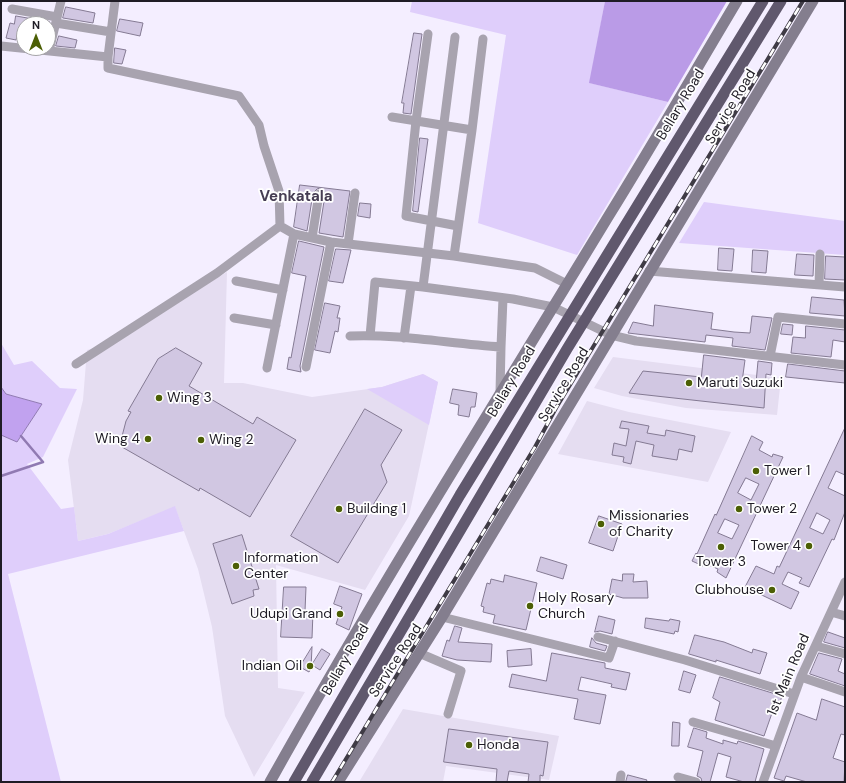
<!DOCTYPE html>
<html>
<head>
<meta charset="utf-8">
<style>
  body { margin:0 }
  #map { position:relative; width:846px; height:783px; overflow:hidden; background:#f4eeff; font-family:"DM Sans",sans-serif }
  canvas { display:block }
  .frame { position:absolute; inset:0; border:2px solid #1f1c25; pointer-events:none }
  .north { position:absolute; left:16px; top:16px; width:40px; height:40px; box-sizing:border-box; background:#fff; border:1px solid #a5a4a8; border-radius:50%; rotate:0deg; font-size:11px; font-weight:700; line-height:16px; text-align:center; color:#1f1c25 }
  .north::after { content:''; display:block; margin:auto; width:14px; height:18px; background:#4c5f05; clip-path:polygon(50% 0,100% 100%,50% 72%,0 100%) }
</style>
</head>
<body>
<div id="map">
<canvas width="846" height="783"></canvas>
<div class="frame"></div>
<div class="north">N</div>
</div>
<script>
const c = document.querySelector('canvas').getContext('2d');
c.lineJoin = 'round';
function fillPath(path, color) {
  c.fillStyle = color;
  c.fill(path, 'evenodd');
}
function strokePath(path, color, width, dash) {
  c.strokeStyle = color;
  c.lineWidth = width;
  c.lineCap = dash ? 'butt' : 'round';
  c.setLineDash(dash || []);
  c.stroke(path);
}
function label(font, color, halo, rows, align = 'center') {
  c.font = font + ' "DM Sans",sans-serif';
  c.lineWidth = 3.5;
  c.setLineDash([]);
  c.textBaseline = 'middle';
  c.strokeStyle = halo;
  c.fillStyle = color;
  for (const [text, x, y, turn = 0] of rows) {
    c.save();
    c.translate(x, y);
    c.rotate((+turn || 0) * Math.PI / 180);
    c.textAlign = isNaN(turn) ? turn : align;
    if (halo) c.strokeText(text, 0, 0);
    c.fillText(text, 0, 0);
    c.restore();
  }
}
const built = new Path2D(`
  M227 272 224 383H243L312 397 382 387 423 374 438 382 409 516 365 590 276 565 278 688 305 692 254 777 225 716 212 627 198 569 175 507 108 534 78 541 68 460 83 400 87 350 106 345Z
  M613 357 781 378 777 415 686 408 622 396 594 388Z
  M587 401 629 412 731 432 708 482 558 454Z
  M403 709 559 736 549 780 446 766 443 782H359Z`);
const green = new Path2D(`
  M412 1H605L590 83 668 102 577 255 478 223 506 35 410 12Z
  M704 202 845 221V255L679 243Z
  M1 343 14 365 32 361 60 388 77 389 43 457 27 464 61 509 74 507 78 541 108 534 175 506 184 531 8 574 61 782H1V435L17 442 42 404 6 394 1 387Z
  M423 374 438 382 429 425 367 389 382 387Z`);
const forest = new Path2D(`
  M605 1H727L668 102 589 83Z`);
const water = new Path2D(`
  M1 387 6 394 42 404 17 442 1 435Z`);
const stream = new Path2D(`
  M1 476 43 462 21 436`);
const building = new Path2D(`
  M66 7 95 13 93 23 63 18Z
  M16 16 50 22 49 24H24V30L19 29 16 40 6 38 10 23 14 24Z
  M120 19 143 23 140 36 117 31Z
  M414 33 422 34 411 114 403 113 404 103H402Z
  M59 36 77 40 75 48 56 46Z
  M115 48 126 50 122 64 114 63Z
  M420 138 428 139 418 212 413 211Z
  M300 185 350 191 343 237 319 233 325 195 324 192 320 188 317 189 313 193 307 231 294 227Z
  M360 203 371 204 370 218 358 216Z
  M299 241 324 247 300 366 301 372 287 369 289 357 291 358 306 276 292 273Z
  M719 248 734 249 732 271 718 270Z
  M336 249 351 250 343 283 329 281Z
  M753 250 768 251 766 273 752 272Z
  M797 254 814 255 813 276 795 275Z
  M826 256 845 257V280L825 279Z
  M812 297 844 300 845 316 810 313Z
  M325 303 340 306 337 318H340L338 332 335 331 330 353 315 350Z
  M655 305 713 313 711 329 734 332 750 333 752 316 772 318 765 350 732 346 733 338 706 335 705 342 628 333 633 322 653 326Z
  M783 324 793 325 792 335 781 334Z
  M806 326 845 330V342L833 340 831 357 791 353 793 337 805 338Z
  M176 348 202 363 189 386 253 424 257 417 296 440 250 517 200 488 199 491 122 447 120 444 126 421 131 412 128 411 158 359Z
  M704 355 745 360 742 382 756 383 758 361 772 363 771 375 766 374 764 408 629 393 643 371 701 377Z
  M788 364 845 371V383L786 377Z
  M453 389 477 393 475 407H471L469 417 458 415 459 405 450 403Z
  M365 409 402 430 381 465 387 482 338 563 291 536Z
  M622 421 649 426 647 433 665 436 666 430 695 436 692 452 679 449 677 460 652 456 654 445 636 441 631 464 623 462 624 457 612 455 614 443 626 446 629 429 620 428Z
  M845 428V475L836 471 828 488 845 496V512L834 540 832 539 809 587 799 583 802 578 788 572 782 584 799 592 791 609 745 587 756 566 774 574 777 566 779 567ZM817 513 830 520 823 534 810 528Z
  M752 436 763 442 759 450 772 457 773 454 783 457 726 578 717 572 718 569 704 563 703 566 692 561 696 553 697 554 715 514 716 515ZM746 478 759 484 751 500 738 493ZM725 519 739 525 732 539 718 533Z
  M599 516 622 524 613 551 589 543Z
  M242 535 259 589 253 590 254 596 232 604 213 544Z
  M541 557 567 565 563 579 537 571Z
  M623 574H634L633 582 647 581 648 598H623L609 594 612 579 622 581Z
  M505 575 537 583 526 630 493 623 495 615 483 612 484 607 481 606 487 583 490 584 491 579 503 582Z
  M340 586 362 594 349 630 336 624 342 607 334 604Z
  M284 587H306L305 611 313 612 312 638 281 637Z
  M599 616 615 620 612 634 600 631 595 632Z
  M646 618 669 621 670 619 680 621 678 632 675 631 674 634 645 628Z
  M455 626 462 628 458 642 492 644 491 662 457 660 442 656 447 640 449 641Z
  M828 632 845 638V648L824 642Z
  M695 635 724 642 752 653 753 649 767 653 760 674 716 660V662L689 654Z
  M592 638 596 643 607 646 605 651 590 647Z
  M312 647 311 668 309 672 300 667Z
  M322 649 330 654 320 670 312 665Z
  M531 649 532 665 508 667 507 651Z
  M552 653 605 663V668L630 673 626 690 611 687 612 684 581 677 578 690 606 695 600 724 574 719 578 699 509 687 512 674 546 681Z
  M819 653 842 659 838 671 845 674V686L810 674Z
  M684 671 696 675 690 693 679 690Z
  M720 677 782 696 776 714 772 713 764 736 715 720 720 702 713 698Z
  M822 699 845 707V735L841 734 833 758 845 762 844 782H807L786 776 784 781 774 778 797 713 816 720Z
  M673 722 680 723 679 746H672Z
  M694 728 707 732 706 738 723 744V740L737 744 738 741 764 749 755 782H744L726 777 731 757 718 753 710 782H702L701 778 697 776 703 751 688 747Z
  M449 729 548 742 543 776 540 775V782H528L529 774 509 771 507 782H496L497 769 444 762Z
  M628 775 647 780 646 782H626Z`);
const minor = new Path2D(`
  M12 9 57 17
  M56 23 111 32
  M428 34 416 121 406 216 458 226
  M455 37 423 287 513 299 553 307 611 335 636 341 845 365
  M1 46 108 57 115 1
  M49 51 61 1
  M108 57V68L239 96 259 125 264 146 279 191 280 226 294 234 331 242 454 256 535 268 567 284
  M392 117 472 130
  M312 238 319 194
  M348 244 355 193
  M454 256 472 130 483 39
  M649 271 845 287
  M236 281 283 290
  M819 285 820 254
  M234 318 276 325
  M350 336C401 334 451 344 501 347L503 298
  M370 336 375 282 423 287
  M404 338 411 286
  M770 356 778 317 845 324
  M76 364 217 273 280 226
  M306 367 331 242
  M267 368 294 234
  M500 393 501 347
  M831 612 845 616
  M442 617 609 658 615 641
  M598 637 685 660 794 694
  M816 646 845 654
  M419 653 461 671 448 714
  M801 677 845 692
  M693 722 776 746
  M678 777 696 782
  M620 782 621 775
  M763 782 801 677 845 582`);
const secondary = new Path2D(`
  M270 782C377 590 494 405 608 217 652 146 694 73 737 1
  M338 782 442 617 813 1`);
const rail = new Path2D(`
  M332 782 535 447 556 408 803 1`);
const trunkBridge = new Path2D(`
  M294 782 460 495 763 1
  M312 782 567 349 781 1`);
const markers = [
  [689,383,4,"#4c5f05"],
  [159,398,4,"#4c5f05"],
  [148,439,4,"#4c5f05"],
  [201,440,4,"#4c5f05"],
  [756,471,4,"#4c5f05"],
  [339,509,4,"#4c5f05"],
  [739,509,4,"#4c5f05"],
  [601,524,4,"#4c5f05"],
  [809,546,4,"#4c5f05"],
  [721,547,4,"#4c5f05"],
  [236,566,4,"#4c5f05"],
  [772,590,4,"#4c5f05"],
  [530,606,4,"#4c5f05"],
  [340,614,4,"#4c5f05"],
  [310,666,4,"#4c5f05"],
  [469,745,4,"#4c5f05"]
];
const streetNames = [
  ["Bellary Road",681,105,-59],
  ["Service Road",731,107,-59],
  ["Bellary Road",512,382,-59],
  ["Service Road",564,385,-59],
  ["Bellary Road",346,660,-60],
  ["Service Road",396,661,-57],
  ["1st Main Road",789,675,-67]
];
const poiNames = [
  ["Maruti Suzuki",697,383],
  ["Wing 3",167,398],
  ["Wing 4",140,439,"right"],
  ["Wing 2",209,440],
  ["Tower 1",764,471],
  ["Building 1",347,509],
  ["Tower 2",747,509],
  ["Missionaries",609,516],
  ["of Charity",609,532],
  ["Tower 4",801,546,"right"],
  ["Information",244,558],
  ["Center",244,574],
  ["Tower 3",721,562,"center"],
  ["Clubhouse",764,590,"right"],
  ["Holy Rosary",538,598],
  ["Church",538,614],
  ["Udupi Grand",332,614,"right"],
  ["Indian Oil",302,666,"right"],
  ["Honda",477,745]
];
const neighbourhoodNames = [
  ["Venkatala",296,197]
];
fillPath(built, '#e5ddf1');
fillPath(green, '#dfcefb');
fillPath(forest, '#ba9be7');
fillPath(water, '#c1a2ef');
strokePath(water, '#907ab2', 1);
strokePath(stream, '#907ab2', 2.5);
fillPath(building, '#d1c7e2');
strokePath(building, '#847a93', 1);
strokePath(minor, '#a8a3af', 9);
strokePath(secondary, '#847e8e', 11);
strokePath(rail, '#3f3b45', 4);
strokePath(rail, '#fff', 2.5, [8]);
strokePath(trunkBridge, '#60586d', 11);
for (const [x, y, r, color] of markers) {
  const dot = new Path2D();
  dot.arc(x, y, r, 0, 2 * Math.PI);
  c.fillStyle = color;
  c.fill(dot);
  strokePath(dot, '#fff', 1.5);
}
label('14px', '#1f1c25', '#fff', streetNames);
label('14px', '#1f1c25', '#fff', poiNames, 'left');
label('bold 15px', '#463d53', '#fff', neighbourhoodNames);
</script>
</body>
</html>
